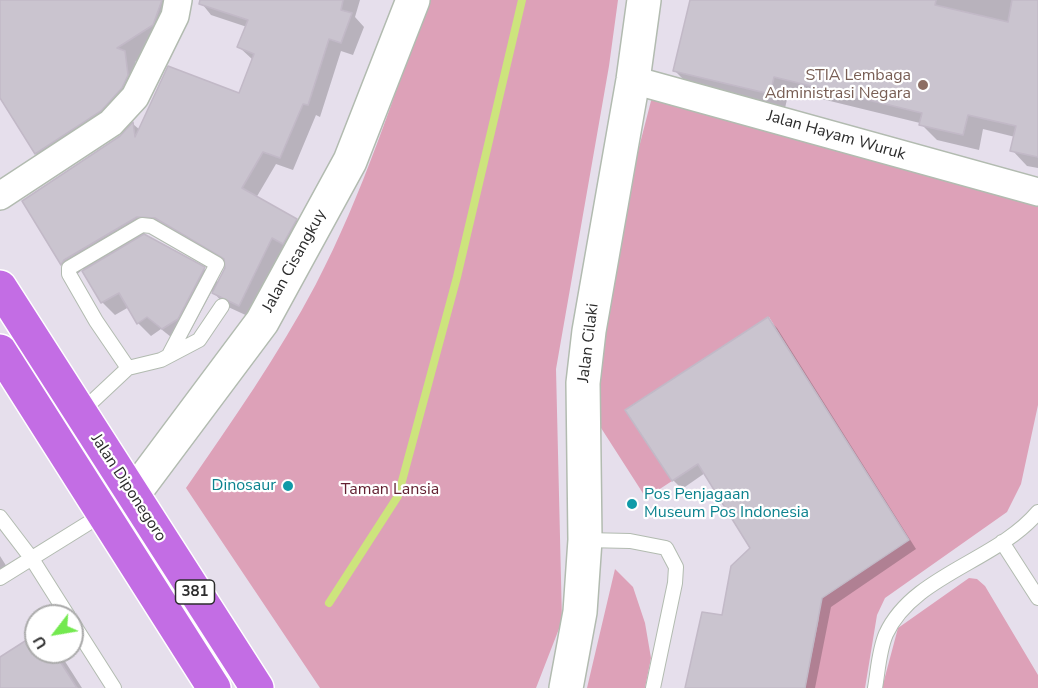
<!DOCTYPE html>
<html>
<head>
<meta charset="utf-8">
<style>
  body { margin:0 }
  #map { position:relative; width:1038px; height:688px; overflow:hidden; background:#e6dfec; font-family:"Nunito Sans",sans-serif }
  canvas { display:block }
  .north { position:absolute; left:24px; top:604px; width:60px; height:60px; box-sizing:border-box; background:#fff; border:2px solid #ababab; border-radius:50%; rotate:239deg; font-size:16px; font-weight:700; line-height:24px; text-align:center; color:#2c2c2c }
  .north::after { content:''; display:block; margin:auto; width:21px; height:27px; background:#73e94f; clip-path:polygon(50% 0,100% 100%,50% 72%,0 100%) }
</style>
</head>
<body>
<div id="map">
<canvas width="1038" height="688"></canvas>
<div class="north">U</div>
</div>
<script>
const c = document.querySelector('canvas').getContext('2d');
c.lineJoin = 'round';
function fillPath(path, color) {
  c.fillStyle = color;
  c.fill(path, 'evenodd');
}
function strokePath(path, color, width, dash) {
  c.strokeStyle = color;
  c.lineWidth = width;
  c.lineCap = dash ? 'butt' : 'round';
  c.setLineDash(dash || []);
  c.stroke(path);
}
function label(font, color, halo, rows, align = 'center') {
  c.font = font + ' "Nunito Sans",sans-serif';
  c.lineWidth = 4.5;
  c.setLineDash([]);
  c.textBaseline = 'middle';
  c.strokeStyle = halo;
  c.fillStyle = color;
  for (const [text, x, y, turn = 0] of rows) {
    c.save();
    c.translate(x, y);
    c.rotate((+turn || 0) * Math.PI / 180);
    c.textAlign = isNaN(turn) ? turn : align;
    if (halo) c.strokeText(text, 0, 0);
    c.fillText(text, 0, 0);
    c.restore();
  }
}
const green = new Path2D(`
  M428 0H618L609 66 556 369 562 621 536 688H320L186 488C232 421 278 356 316 284 363 194 394 96 428 0Z
  M652 97 1038 202V405L1021 484 1007 512 885 598 877 615 865 688H805L819 618 799 614 908 540 769 317 625 410 672 481 646 498 594 417 619 225Z
  M615 569 633 587 645 623 651 658 645 688H587Z
  M969 578 977 579 985 586 1038 675V688H882L898 628Z`);
const shadow = new Path2D(`
  M0 0H174L168 41 135 62 141 68 143 92 51 169 36 154 0 96Z
  M199 0H360L355 17 364 27 353 55 341 51 320 117 316 115 293 170 276 164 256 198 296 220 309 233 252 318 226 306 212 291 190 332 176 341 161 329 151 336 138 323 129 307 115 315 102 302 83 269 74 277 62 264 24 202 121 137 133 124 140 130 240 95 253 60 239 47 247 27 211 15ZM151 229H166L226 264 219 283 204 269 142 235Z
  M692 0H1038V168L1027 166 1012 150 1015 137 983 129 979 150 937 140 920 123 789 91 785 108 690 86 675 71Z
  M768 319 777 328 916 549 831 607 815 688H687L723 617 752 548 705 473 682 489 673 480Z
  M0 556 12 575 0 582Z
  M36 636V652H59L82 688H0V659Z`);
const stream = new Path2D(`
  M329 603 398 496 457 277 522 0`);
const building = new Path2D(`
  M0 0H162L153 25 117 48 125 51 128 75 122 88 101 111 35 154 0 98Z
  M200 0H343L341 10 352 13 341 43 329 39 308 105 303 104 280 158 263 152 242 188 297 219 283 244 272 238 239 306 212 293 225 268 224 259 155 218 137 217 64 260 61 265 22 201 120 136 133 122 135 137 168 66 239 93 254 54 237 47 248 20 199 4Z
  M690 0H936L935 5 1008 22 1012 0H1038V157L1010 151 1016 126 968 115 963 135 919 125 922 113 774 77 770 94 673 71Z
  M144 234 205 267 178 319 162 329 147 317 137 324 119 293 101 303 82 271Z
  M768 317 909 540 822 598 805 688H685L702 612 722 615 731 566 750 548 698 464 672 481 625 410Z
  M36 634V652H54L77 688H0V657Z`);
const service = new Path2D(`
  M128 368 96 321 69 274V268L142 225 151 226 217 264 169 355
  M80 413 128 368 161 360 199 340 222 306
  M0 517 32 559 68 616
  M585 540 630 541 666 548 676 567 675 583 653 688
  M1002 542 1038 598
  M0 578 103 514
  M72 622 114 688
  M875 688C878 671 879 650 886 634 913 575 997 561 1038 512`);
const minor = new Path2D(`
  M633 80 1038 192
  M0 196 111 123 135 97 175 16 178 0`);
const tertiary = new Path2D(`
  M132 496 262 322 350 161 413 0
  M566 688 580 612 585 540 583 383 589 331 633 80 644 0`);
const primary = new Path2D(`
  M0 287 257 688
  M0 351 214 688`);
const markers = [
  [923,85,6,"#8d6e63"],
  [288,486,6,"#0f9aa8"],
  [632,504,6,"#0f9aa8"]
];
const shields = [
  [195,592,39]
];
const shieldNames = [
  ["381",195,592]
];
const educationNames = [
  ["STIA Lembaga",911,76],
  ["Administrasi Negara",911,94]
];
const streetNames = [
  ["Jalan Hayam Wuruk",836,136,16],
  ["Jalan Cisangkuy",295,261,-61],
  ["Jalan Cilaki",589,343,-83],
  ["Jalan Diponegoro",128,488,57]
];
const cultureNames = [
  ["Dinosaur",276,486],
  ["Pos Penjagaan",644,495,"left"],
  ["Museum Pos Indonesia",644,513,"left"]
];
const parkNames = [
  ["Taman Lansia",390,490]
];
fillPath(green, '#dda1b8');
fillPath(shadow, '#0003');
strokePath(stream, '#cde47d', 8);
fillPath(building, '#cac4cf');
strokePath(building, '#c2b9c7', 1.5);
strokePath(service, '#b2bbb0', 16);
strokePath(minor, '#b2bbb0', 30);
strokePath(tertiary, '#b2bbb0', 36);
strokePath(primary, '#fff', 36);
strokePath(service, '#fff', 14);
strokePath(minor, '#fff', 27);
strokePath(tertiary, '#fff', 33);
strokePath(primary, '#c36de4', 33);
for (const [x, y, r, color] of markers) {
  const dot = new Path2D();
  dot.arc(x, y, r, 0, 2 * Math.PI);
  c.fillStyle = color;
  c.fill(dot);
  strokePath(dot, '#fff', 2);
}
for (const [x, y, w] of shields) {
  const box = new Path2D();
  box.roundRect(x - w / 2, y - 12, w, 24, 4.5);
  c.fillStyle = '#fff';
  c.fill(box);
  strokePath(box, '#2c2c2c', 1.5);
}
label('bold 15px', '#2c2c2c', null, shieldNames);
label('16px', '#785e54', '#fff', educationNames, 'right');
label('16px', '#2c2c2c', '#fff', streetNames);
label('16px', '#0d838f', '#fff', cultureNames, 'right');
label('16px', '#632232', '#fff', parkNames);
</script>
</body>
</html>
